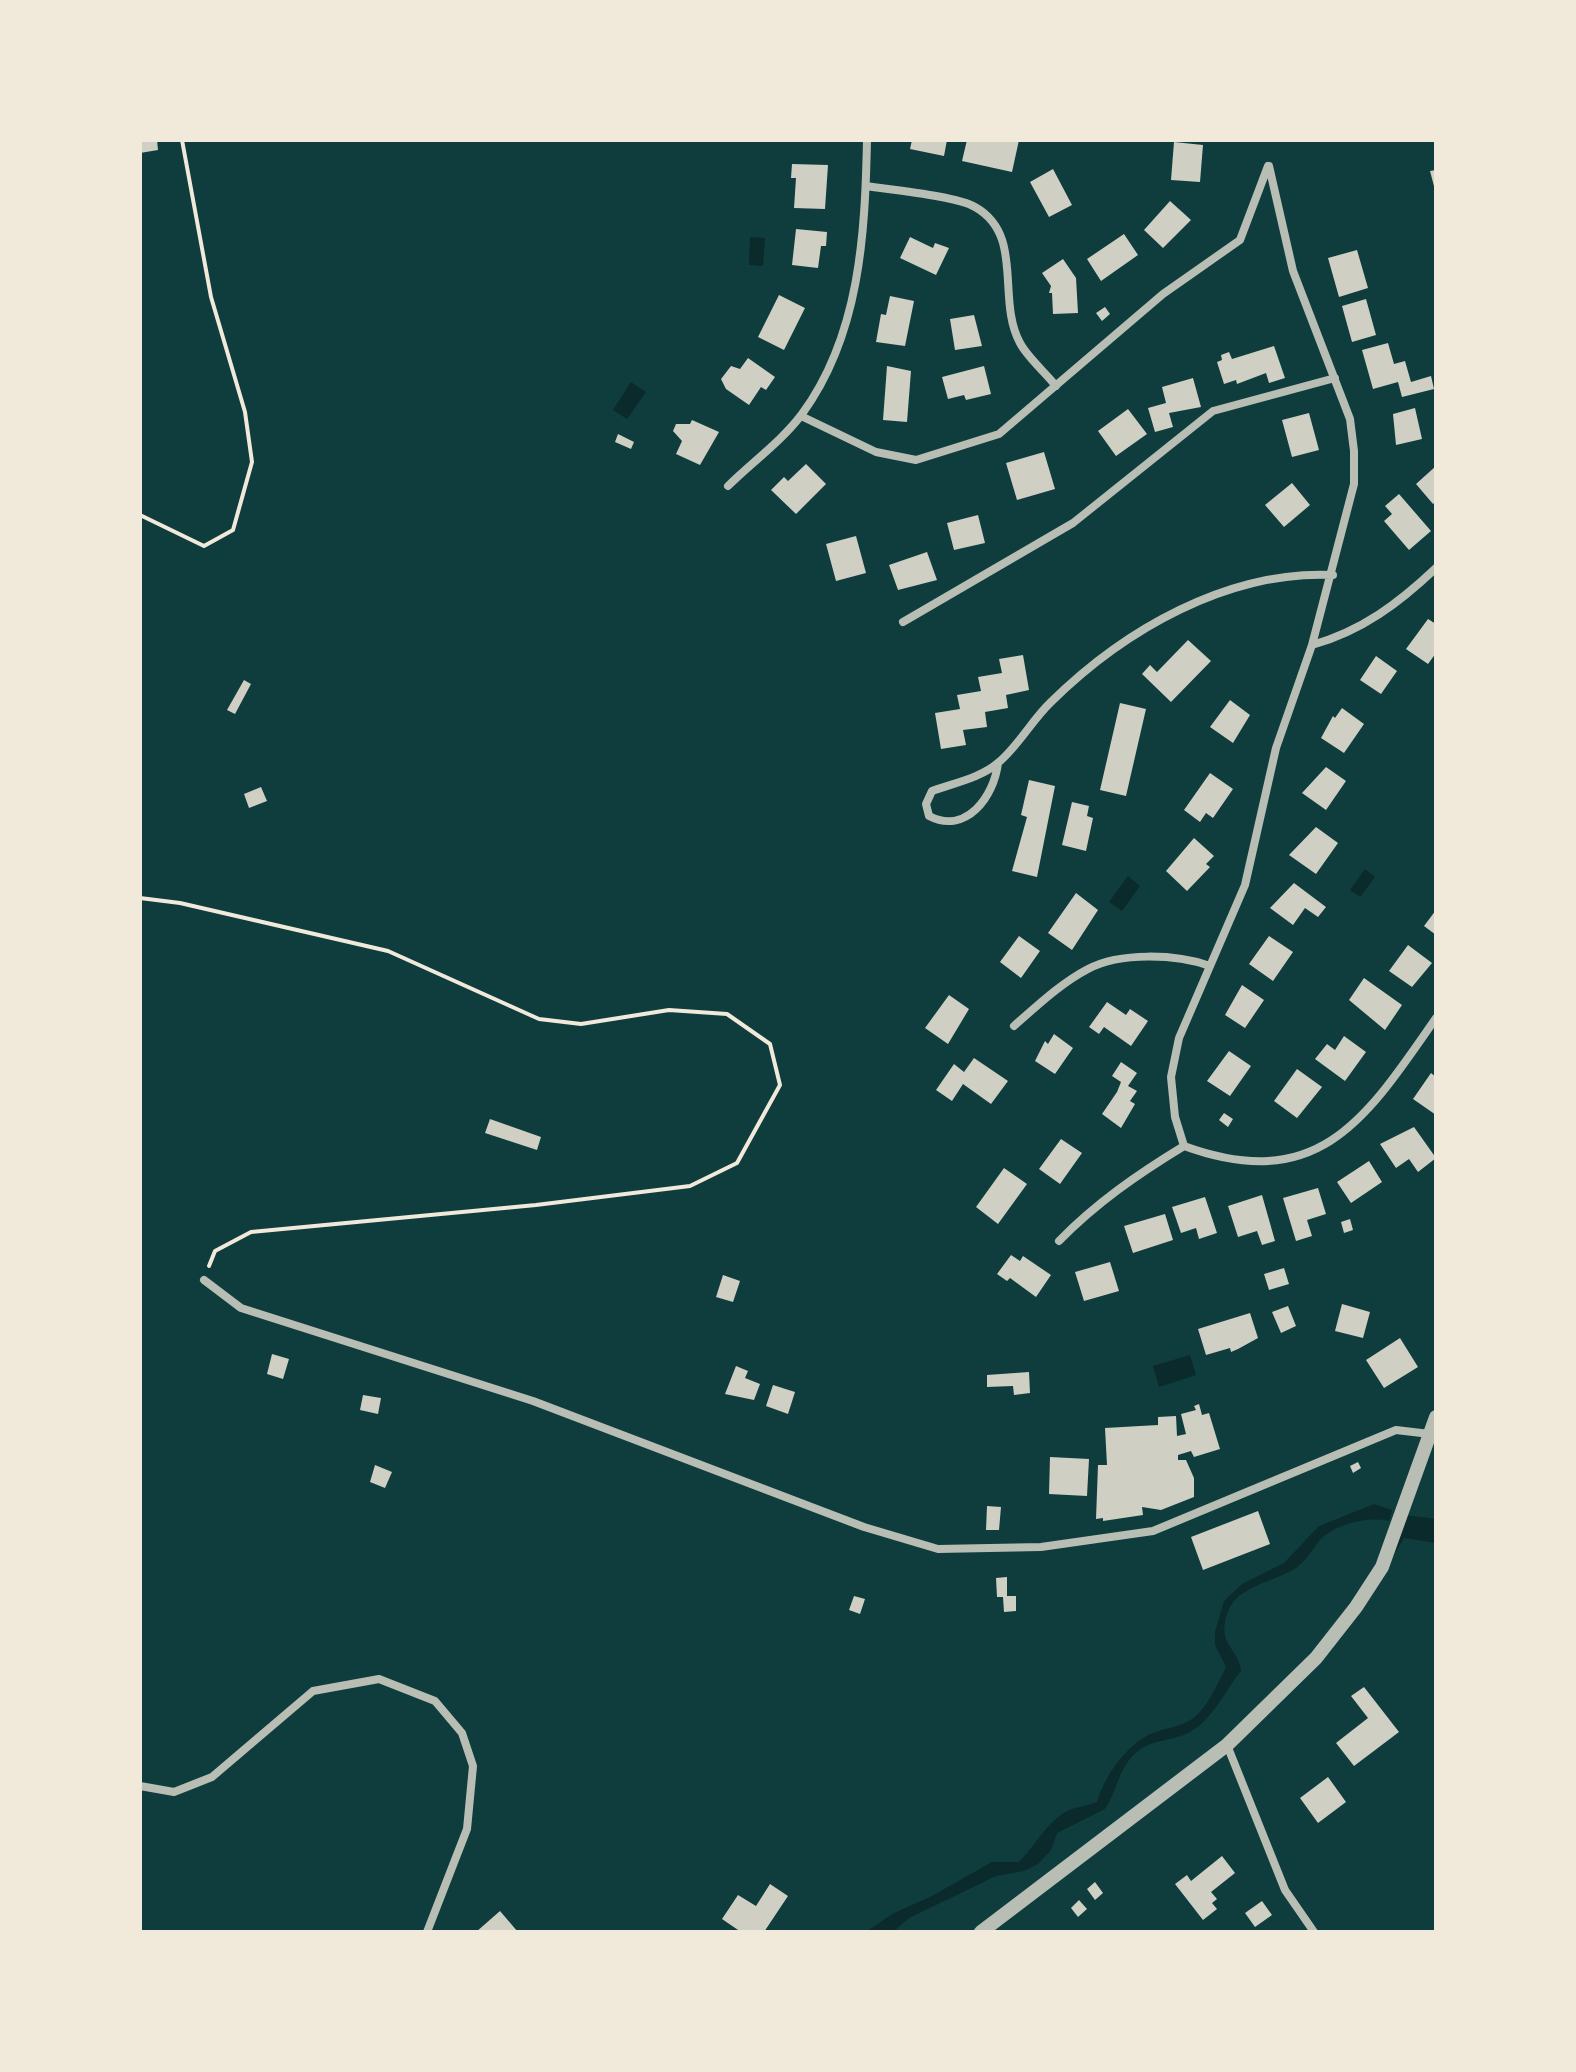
<!DOCTYPE html>
<html>
<head>
<meta charset="utf-8">
<style>
  body { margin:0 }
  #map { position:relative; width:1576px; height:2072px; overflow:hidden; background:#0f3d3e; font-family:"Source Sans 3",sans-serif }
  canvas { display:block }
  .frame { position:absolute; inset:0; border:142px solid #f1e9da; pointer-events:none }
</style>
</head>
<body>
<div id="map">
<canvas width="1576" height="2072"></canvas>
<div class="frame"></div>
</div>
<script>
const c = document.querySelector('canvas').getContext('2d');
c.lineJoin = 'round';
function fillPath(path, color) {
  c.fillStyle = color;
  c.fill(path, 'evenodd');
}
function strokePath(path, color, width, dash) {
  c.strokeStyle = color;
  c.lineWidth = width;
  c.lineCap = dash ? 'butt' : 'round';
  c.setLineDash(dash || []);
  c.stroke(path);
}
const water = new Path2D(`
  M750 237 765 238 763 266 749 265Z
  M631 382 646 392 627 419 613 410Z
  M1365 869 1375 877 1360 897 1350 890Z
  M1128 876 1140 886 1122 911 1109 902Z
  M1190 1355 1196 1375 1159 1387 1153 1366Z
  M1374 1504 1392 1510 1389 1521C1369 1516 1335 1524 1320 1540 1311 1551 1305 1564 1291 1571 1272 1581 1238 1588 1229 1609 1214 1644 1239 1648 1241 1671 1225 1691 1212 1720 1190 1732 1174 1741 1153 1739 1138 1751 1118 1767 1117 1792 1105 1809L1057 1833 1051 1850 1038 1864 1024 1871 996 1876 909 1918 893 1932H866L892 1914 932 1896 992 1862H1019C1035 1846 1046 1823 1067 1811 1075 1807 1088 1806 1097 1802 1104 1778 1123 1750 1145 1737 1161 1727 1182 1729 1197 1715 1209 1704 1219 1681 1226 1667L1215 1645V1632L1224 1601 1242 1584 1284 1563 1319 1526Z
  M1405 1515 1436 1519V1543L1404 1538 1390 1561Z`);
const building = new Path2D(`
  M140 140H157L158 150 140 153Z
  M912 140H947L944 156 910 149Z
  M967 140H1019L1012 172 962 161Z
  M1174 142 1203 145 1200 182 1171 180Z
  M792 164 828 165 825 209 794 208 796 178H791Z
  M1053 169 1072 205 1049 217 1030 182Z
  M1436 170V189L1435 190 1430 171Z
  M1170 201 1191 220 1163 248 1144 230Z
  M796 229 827 232 826 246H821L818 268 792 265Z
  M1124 234 1138 255 1101 281 1087 259Z
  M910 237 933 248 935 243 949 248 936 275 900 258Z
  M1357 250 1368 288 1339 297 1328 258Z
  M1063 259 1076 278 1078 313 1053 314 1052 293H1049L1051 286 1042 273Z
  M779 295 805 308 784 350 758 337Z
  M890 296 914 301 905 346 876 342 881 314 886 315Z
  M1366 299 1376 335 1352 342 1342 306Z
  M1105 307 1110 314 1102 321 1096 313Z
  M974 315 982 346 955 350 950 319Z
  M1388 343 1394 364 1405 361 1411 382 1431 376 1434 389 1402 397 1398 382 1373 389 1362 350Z
  M1274 346 1285 378 1269 383 1266 373 1237 384 1236 380 1224 384 1217 362 1222 360 1221 355 1229 352 1232 359Z
  M748 358 775 377 766 390 761 387 749 405 726 389 721 379 731 366 740 369Z
  M887 366 911 371 907 422 883 420Z
  M984 366 991 394 966 400 964 395 948 399 942 377Z
  M1193 378 1201 407 1169 413 1173 427 1155 432 1148 408 1166 403 1162 387Z
  M1415 408 1422 439 1396 445 1393 414Z
  M1128 409 1147 434 1116 456 1098 431Z
  M1309 413 1319 450 1292 457 1282 420Z
  M692 420 719 432 700 465 676 454 682 441 673 431 676 424H690Z
  M618 434 634 442 631 449 615 442Z
  M1044 452 1055 489 1017 500 1006 463Z
  M806 464 826 484 796 514 771 490 784 477 788 481Z
  M1436 466V501L1433 504 1416 484Z
  M1292 483 1310 505 1284 527 1265 505Z
  M1399 494 1431 531 1409 550 1384 521 1392 514 1385 506Z
  M978 515 985 543 954 550 947 523Z
  M856 536 866 573 836 581 826 544Z
  M927 552 937 580 898 590 889 565Z
  M1428 619 1436 624V653L1428 664 1406 649Z
  M1188 640 1211 661 1171 702 1142 674 1150 665 1157 672Z
  M1023 655 1029 690 1006 695 1008 708 985 712 987 727 963 730 966 745 941 749 935 713 960 709 957 695 981 691 978 677 1002 673 999 659Z
  M1376 656 1397 671 1381 694 1360 680Z
  M244 680 251 684 235 714 227 710Z
  M1230 700 1250 715 1233 743 1210 727Z
  M1120 703 1146 709 1126 796 1100 790Z
  M1342 708 1364 724 1344 753 1321 738 1333 716 1335 718Z
  M1326 767 1346 781 1326 810 1302 793Z
  M1210 773 1233 789 1213 818 1206 813 1200 822 1184 810Z
  M1029 780 1055 786 1037 877 1012 871 1027 817 1021 815Z
  M261 787 267 801 249 808 244 794Z
  M1072 802 1089 806 1087 816 1093 818 1086 851 1062 845Z
  M1316 827 1338 843 1316 874 1289 855Z
  M1194 838 1214 856 1206 864 1210 867 1187 891 1166 871Z
  M1294 883 1326 907 1318 917 1305 908 1293 925 1270 908Z
  M1076 893 1098 910 1072 950 1048 933Z
  M1436 910V935L1424 926Z
  M1019 936 1040 951 1021 978 1000 962Z
  M1269 936 1293 952 1273 981 1249 964Z
  M1408 945 1432 963 1412 987 1389 971Z
  M1364 978 1402 1005 1385 1030 1349 1000Z
  M1242 985 1264 1000 1245 1028 1225 1015Z
  M949 995 969 1009 948 1044 925 1028Z
  M1107 1002 1126 1015 1130 1009 1148 1021 1131 1046 1104 1027 1099 1034 1089 1027Z
  M1054 1034 1073 1048 1055 1074 1035 1061 1045 1041 1048 1044Z
  M1344 1036 1366 1052 1345 1081 1315 1059 1327 1044 1335 1050Z
  M1229 1051 1251 1066 1230 1096 1207 1081Z
  M974 1058 1008 1081 991 1104 963 1084 952 1101 936 1090 954 1064 964 1072Z
  M1121 1062 1137 1073 1128 1086 1137 1091 1130 1101 1135 1104 1121 1128 1102 1114 1117 1092 1121 1082 1112 1076Z
  M1297 1069 1322 1087 1297 1118 1274 1101Z
  M1431 1073 1436 1077V1115L1413 1099Z
  M1224 1113 1233 1119 1228 1127 1219 1120Z
  M490 1119 541 1137 537 1150 485 1133Z
  M1414 1127 1436 1158 1418 1172 1409 1159 1396 1168 1380 1144Z
  M1061 1139 1082 1153 1060 1184 1039 1169Z
  M1369 1161 1382 1182 1351 1203 1337 1182Z
  M1004 1168 1027 1184 998 1224 976 1207Z
  M1318 1188 1326 1214 1307 1220 1312 1236 1296 1241 1283 1198Z
  M1262 1195 1275 1241 1262 1245 1257 1231 1238 1237 1228 1206Z
  M1205 1197 1217 1233 1199 1239 1196 1228 1181 1233 1172 1207Z
  M1165 1214 1173 1240 1133 1253 1124 1226Z
  M1350 1219 1353 1230 1344 1233 1341 1222Z
  M1011 1255 1020 1261 1023 1256 1051 1275 1036 1297 1010 1278 1007 1281 997 1274Z
  M1110 1262 1119 1291 1084 1301 1075 1272Z
  M1284 1268 1289 1284 1269 1290 1264 1274Z
  M723 1275 740 1281 733 1302 716 1297Z
  M1342 1304 1370 1312 1363 1338 1335 1331Z
  M1288 1306 1296 1326 1281 1333 1272 1312Z
  M1250 1313 1258 1338 1238 1349 1231 1352 1230 1348 1206 1355 1198 1329Z
  M1400 1338 1418 1367 1384 1388 1366 1360Z
  M272 1354 289 1359 283 1379 267 1374Z
  M736 1366 748 1371 745 1378 760 1384 754 1400 725 1394Z
  M1029 1372 1030 1393 1014 1395 1013 1386 987 1387V1375Z
  M773 1385 795 1392 788 1414 766 1406Z
  M363 1395 381 1398 378 1414 360 1410Z
  M1199 1404 1202 1415 1209 1413 1220 1449 1194 1457 1191 1451 1178 1455V1460H1186L1194 1478V1497L1161 1510 1142 1507 1143 1515 1103 1521V1518L1096 1519 1098 1465H1107L1105 1428 1158 1425V1417L1176 1416 1177 1436 1186 1434 1181 1414 1196 1410 1194 1406Z
  M1050 1457 1089 1459 1087 1496 1049 1494Z
  M1358 1462 1361 1468 1353 1473 1350 1466Z
  M375 1465 392 1472 385 1488 370 1482Z
  M987 1506 1001 1507 999 1530H986Z
  M1258 1511 1270 1544 1203 1570 1191 1537Z
  M1007 1577V1596H1016V1611L1004 1612 1003 1597H997L996 1578Z
  M854 1596 865 1599 860 1614 849 1610Z
  M1364 1687 1399 1732 1354 1766 1336 1743 1368 1718 1351 1696Z
  M1328 1777 1346 1802 1318 1823 1300 1798Z
  M1222 1856 1235 1873 1211 1892 1217 1899 1212 1903 1217 1909 1203 1920 1175 1884 1187 1875 1191 1881Z
  M1095 1882 1103 1893 1095 1900 1087 1889Z
  M770 1884 788 1896 764 1932H741L722 1919 738 1895 756 1906Z
  M1079 1900 1087 1909 1078 1917 1071 1908Z
  M1262 1901 1272 1915 1255 1927 1245 1913Z
  M500 1911 518 1932H476Z`);
const path = new Path2D(`
  M140 515 204 546 233 530 252 462 245 412 211 297 182 140
  M140 898 180 903 388 951 539 1019 581 1024 669 1010 727 1014 770 1044 780 1085 737 1163 690 1186 536 1205 251 1232 215 1251 209 1266`);
const minor = new Path2D(`
  M1269 166 1293 271 1350 419 1354 451V484L1312 645
  M866 186C891 190 956 196 975 207 1025 235 996 299 1020 343 1028 358 1045 372 1056 386
  M801 416 876 452 916 460 999 434 1163 294 1240 240 1268 166
  M728 486C751 463 782 441 802 414 860 335 865 234 867 140
  M903 622 1073 523 1213 411 1335 378
  M998 763C994 797 966 835 929 816L926 804 932 791C954 783 981 778 999 762 1019 745 1032 720 1051 702 1124 630 1228 570 1333 575
  M1014 1026C1037 1006 1061 983 1088 969 1120 952 1176 954 1210 966
  M1184 1146 1175 1117 1171 1077 1179 1038 1245 885 1276 748 1312 645C1362 631 1399 603 1436 568
  M1184 1146C1319 1195 1366 1119 1436 1018
  M1059 1241C1096 1203 1138 1174 1184 1146
  M204 1280 241 1308 533 1401 864 1527 938 1549 1041 1547 1153 1531 1396 1430 1430 1434
  M1227 1745 1285 1890 1314 1932
  M140 1786 174 1792 212 1777 313 1691 379 1679 435 1701 462 1733 473 1766 467 1829 427 1932`);
const tertiary = new Path2D(`
  M981 1932 1227 1745 1316 1658 1356 1607 1382 1567 1436 1417`);
fillPath(water, '#0a2a2b');
fillPath(building, '#cfcfc3');
strokePath(path, '#f1e9da', 4);
strokePath(minor, '#b8beb3', 8);
strokePath(tertiary, '#b8beb3', 14);
</script>
</body>
</html>
